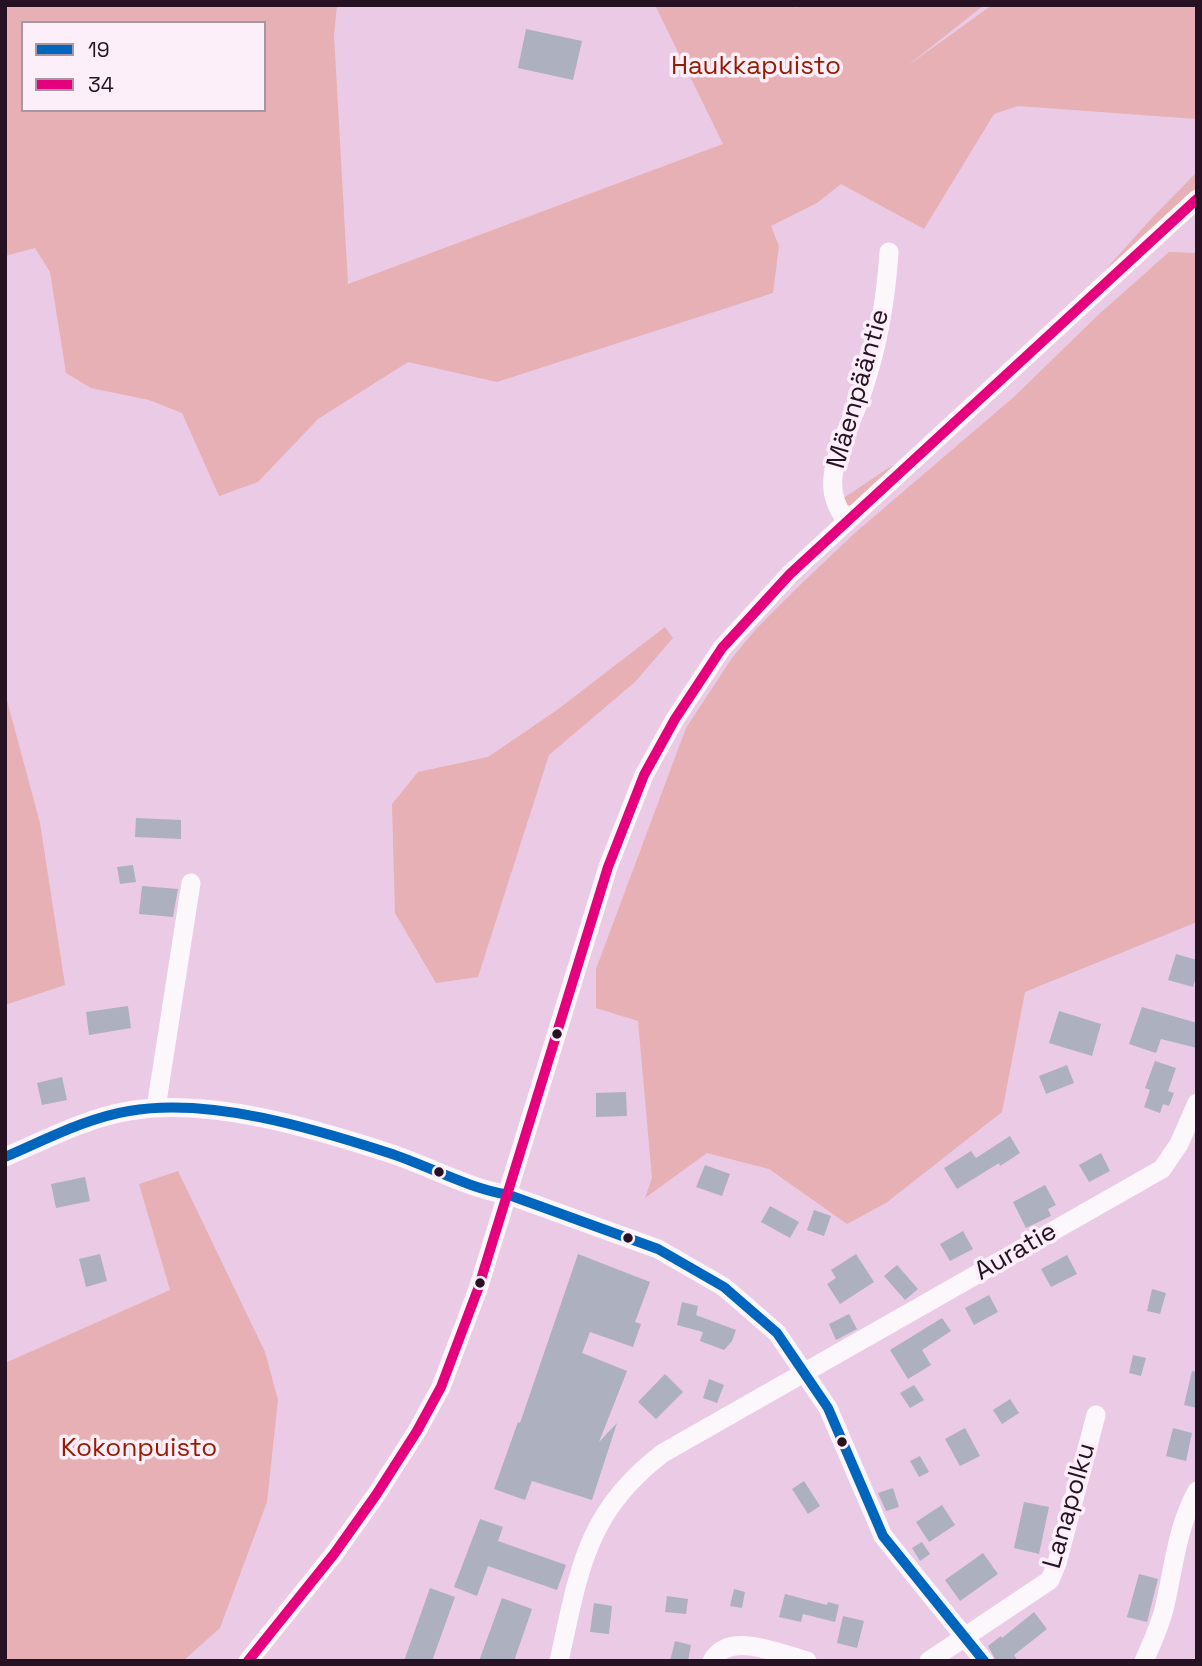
<!DOCTYPE html>
<html>
<head>
<meta charset="utf-8">
<style>
  body { margin:0 }
  #map { position:relative; width:1202px; height:1666px; overflow:hidden; background:#ebcae5; font-family:"Space Grotesk",sans-serif }
  canvas { display:block }
  .frame { position:absolute; inset:0; border:7px solid #261223; pointer-events:none }
  .legend { position:absolute; left:21px; top:21px; width:245px; height:91px; box-sizing:border-box; background:#fceff9; border:2px solid #a697a3; margin:0; padding:9px 12px; list-style:none; font-size:21px; color:#261223 }
  .legend li { display:flex; align-items:center; gap:14px; height:35px }
  .legend b { width:35px; border:2px solid #a697a3 }
</style>
</head>
<body>
<div id="map">
<canvas width="1202" height="1666"></canvas>
<div class="frame"></div>
<ul class="legend">
<li><b style="height:9px;background:#0065bd"></b>19</li>
<li><b style="height:9px;background:#e5007d"></b>34</li>
</ul>
</div>
<script>
const c = document.querySelector('canvas').getContext('2d');
c.lineJoin = 'round';
function fillPath(path, color) {
  c.fillStyle = color;
  c.fill(path, 'evenodd');
}
function strokePath(path, color, width, dash) {
  c.strokeStyle = color;
  c.lineWidth = width;
  c.lineCap = dash ? 'butt' : 'round';
  c.setLineDash(dash || []);
  c.stroke(path);
}
function label(font, color, halo, rows, align = 'center') {
  c.font = font + ' "Space Grotesk",sans-serif';
  c.lineWidth = 7;
  c.setLineDash([]);
  c.textBaseline = 'middle';
  c.strokeStyle = halo;
  c.fillStyle = color;
  for (const [text, x, y, turn = 0] of rows) {
    c.save();
    c.translate(x, y);
    c.rotate((+turn || 0) * Math.PI / 180);
    c.textAlign = isNaN(turn) ? turn : align;
    if (halo) c.strokeText(text, 0, 0);
    c.fillText(text, 0, 0);
    c.restore();
  }
}
const green = new Path2D(`
  M5 5H337L334 35 348 284 723 144 655 5H793L795 8 799 5H984L906 67 992 5H1197V119L1018 106 994 114 924 229 841 184 817 203 771 226 779 246 773 293 497 382 408 362 318 419 258 482 219 496 182 413 149 400 91 388 66 373 50 272 35 248 5 256ZM23 23H264V110H23Z
  M1197 172V189L1109 269 1107 268 1150 220Z
  M1169 252 1197 253V922L1025 992 1002 1112 886 1203 847 1224 769 1169 707 1153 645 1198 652 1178 638 1021 596 1008V969L686 728 732 658 756 629 801 584 856 532 1015 396 1097 316Z
  M893 465 895 467 853 505H847L842 499Z
  M665 627 673 638 635 682 549 755 478 977 436 983 395 913 392 804 418 772 488 757 557 710Z
  M5 693 40 823 65 985 5 1005Z
  M178 1171 265 1352 278 1400 267 1502 220 1628 183 1661H5V1363L170 1290 139 1184Z`);
const building = new Path2D(`
  M526 29 582 41 573 80 518 68Z
  M136 818 181 820V839L135 837Z
  M133 865 136 882 120 884 117 867Z
  M142 886 178 889 173 917 139 914Z
  M1176 954 1197 960V974L1193 987 1168 980Z
  M128 1006 131 1028 89 1035 86 1012Z
  M1142 1007 1197 1023V1048L1161 1039 1156 1053 1129 1044Z
  M1059 1011 1101 1024 1092 1056 1049 1043Z
  M1155 1061 1176 1068 1168 1091 1174 1093 1169 1106 1163 1104 1160 1113 1144 1107 1150 1090 1145 1088Z
  M1067 1065 1074 1083 1046 1094 1039 1076Z
  M62 1077 67 1100 42 1105 37 1083Z
  M626 1092 627 1116 596 1117V1093Z
  M1010 1136 1020 1153 1000 1166 999 1163 957 1189 944 1168 971 1151 976 1158Z
  M1101 1153 1110 1171 1089 1182 1079 1165Z
  M705 1165 730 1174 722 1196 696 1187Z
  M85 1177 90 1201 56 1208 51 1184Z
  M1045 1185 1056 1205 1048 1209 1051 1216 1026 1228 1013 1202Z
  M770 1206 799 1222 790 1238 761 1222Z
  M814 1210 831 1216 824 1236 807 1230Z
  M963 1231 973 1249 950 1261 940 1244Z
  M100 1254 107 1281 86 1287 79 1259Z
  M578 1254 650 1282 635 1322 641 1324 633 1347 590 1332 582 1353 627 1371 599 1442 617 1423 592 1500 532 1481 525 1500 494 1489 518 1422 520 1423Z
  M856 1254 874 1282 840 1304 827 1284 836 1278 831 1270Z
  M1067 1255 1077 1274 1051 1287 1041 1269Z
  M897 1265 918 1289 905 1300 884 1276Z
  M1152 1289 1166 1293 1160 1314 1147 1311Z
  M989 1295 998 1312 974 1325 965 1308Z
  M682 1302 698 1306 696 1315 736 1330 732 1341 724 1350 700 1341 703 1332 677 1325Z
  M849 1314 857 1329 836 1340 829 1324Z
  M942 1318 951 1331 922 1350 931 1365 908 1379 890 1350Z
  M1133 1355 1146 1358 1141 1376 1129 1373Z
  M1192 1371 1197 1372V1408L1184 1405Z
  M665 1374 683 1392 656 1419 638 1402Z
  M709 1379 724 1385 717 1403 703 1398Z
  M914 1385 924 1400 910 1408 900 1393Z
  M1010 1399 1019 1413 1002 1424 993 1410Z
  M965 1428 980 1456 960 1466 945 1439Z
  M1173 1428 1192 1433 1186 1461 1166 1456Z
  M920 1456 929 1472 919 1477 910 1461Z
  M804 1481 820 1506 808 1514 792 1489Z
  M893 1488 899 1507 886 1511 878 1493Z
  M1024 1502 1049 1507 1039 1554 1014 1548Z
  M942 1505 955 1525 929 1542 916 1522Z
  M480 1519 503 1527 498 1541 566 1565 557 1590 488 1566 477 1596 454 1587Z
  M922 1542 930 1554 920 1561 912 1548Z
  M983 1553 998 1574 960 1601 945 1580Z
  M1139 1574 1158 1579 1147 1622 1127 1617Z
  M430 1588 455 1597 432 1661H404Z
  M734 1589 745 1592 742 1608 730 1606Z
  M785 1594 827 1605 828 1602 839 1605 835 1622 803 1614 801 1622 779 1617Z
  M667 1596 688 1599 686 1614 665 1612Z
  M502 1598 532 1609 514 1661H479Z
  M594 1603 612 1606 609 1634 590 1632Z
  M1034 1612 1047 1629 1014 1655 1018 1661H996L988 1646 1001 1636 1002 1638Z
  M843 1616 864 1621 857 1648 837 1643Z
  M675 1641 691 1645 688 1661H670Z`);
const minor = new Path2D(`
  M847 522C837 508 831 495 833 477 836 447 854 418 863 390 878 346 886 299 889 252
  M156 1108 191 883
  M5 1157C45 1140 86 1118 129 1111 210 1097 312 1128 389 1153 429 1166 467 1188 509 1195L658 1249 724 1287 777 1333 828 1408 883 1536 984 1661
  M248 1661 334 1554 376 1495 417 1431 441 1387 478 1289 608 867 644 775 675 719 722 648 790 574 1197 199
  M559 1661C579 1572 585 1512 663 1453L1162 1169 1179 1144 1197 1103
  M712 1661C729 1630 780 1654 807 1661
  M929 1661 1050 1580 1057 1563 1096 1415
  M1144 1661C1152 1643 1161 1624 1165 1605 1174 1566 1177 1527 1197 1491`);
const bus1 = new Path2D(`
  M5 1157C45 1140 86 1118 129 1111 210 1097 312 1128 389 1153 429 1166 467 1188 509 1195L658 1249 724 1287 777 1333 828 1408 883 1536 984 1661`);
const bus2 = new Path2D(`
  M248 1661 334 1554 376 1495 417 1431 441 1387 478 1289 608 867 644 775 675 719 722 648 790 574 1197 199`);
const markers = [
  [557,1034,6,"#261223"],
  [439,1172,6,"#261223"],
  [628,1238,6,"#261223"],
  [480,1283,6,"#261223"],
  [842,1442,6,"#261223"]
];
const parkNames = [
  ["Haukkapuisto",756,67],
  ["Kokonpuisto",139,1449]
];
const streetNames = [
  ["Mäenpääntie",859,389,-74],
  ["Auratie",1016,1252,-30],
  ["Lanapolku",1070,1506,-74]
];
fillPath(green, '#e6b0b4');
fillPath(building, '#acb0bf');
strokePath(minor, '#fcf7fb', 19);
strokePath(bus1, '#0065bd', 10);
strokePath(bus2, '#e5007d', 10);
for (const [x, y, r, color] of markers) {
  const dot = new Path2D();
  dot.arc(x, y, r, 0, 2 * Math.PI);
  c.fillStyle = color;
  c.fill(dot);
  strokePath(dot, '#fceff9', 2.5);
}
label('26px', '#971a01', '#fceff9', parkNames);
label('26px', '#261223', '#fceff9', streetNames);
</script>
</body>
</html>
